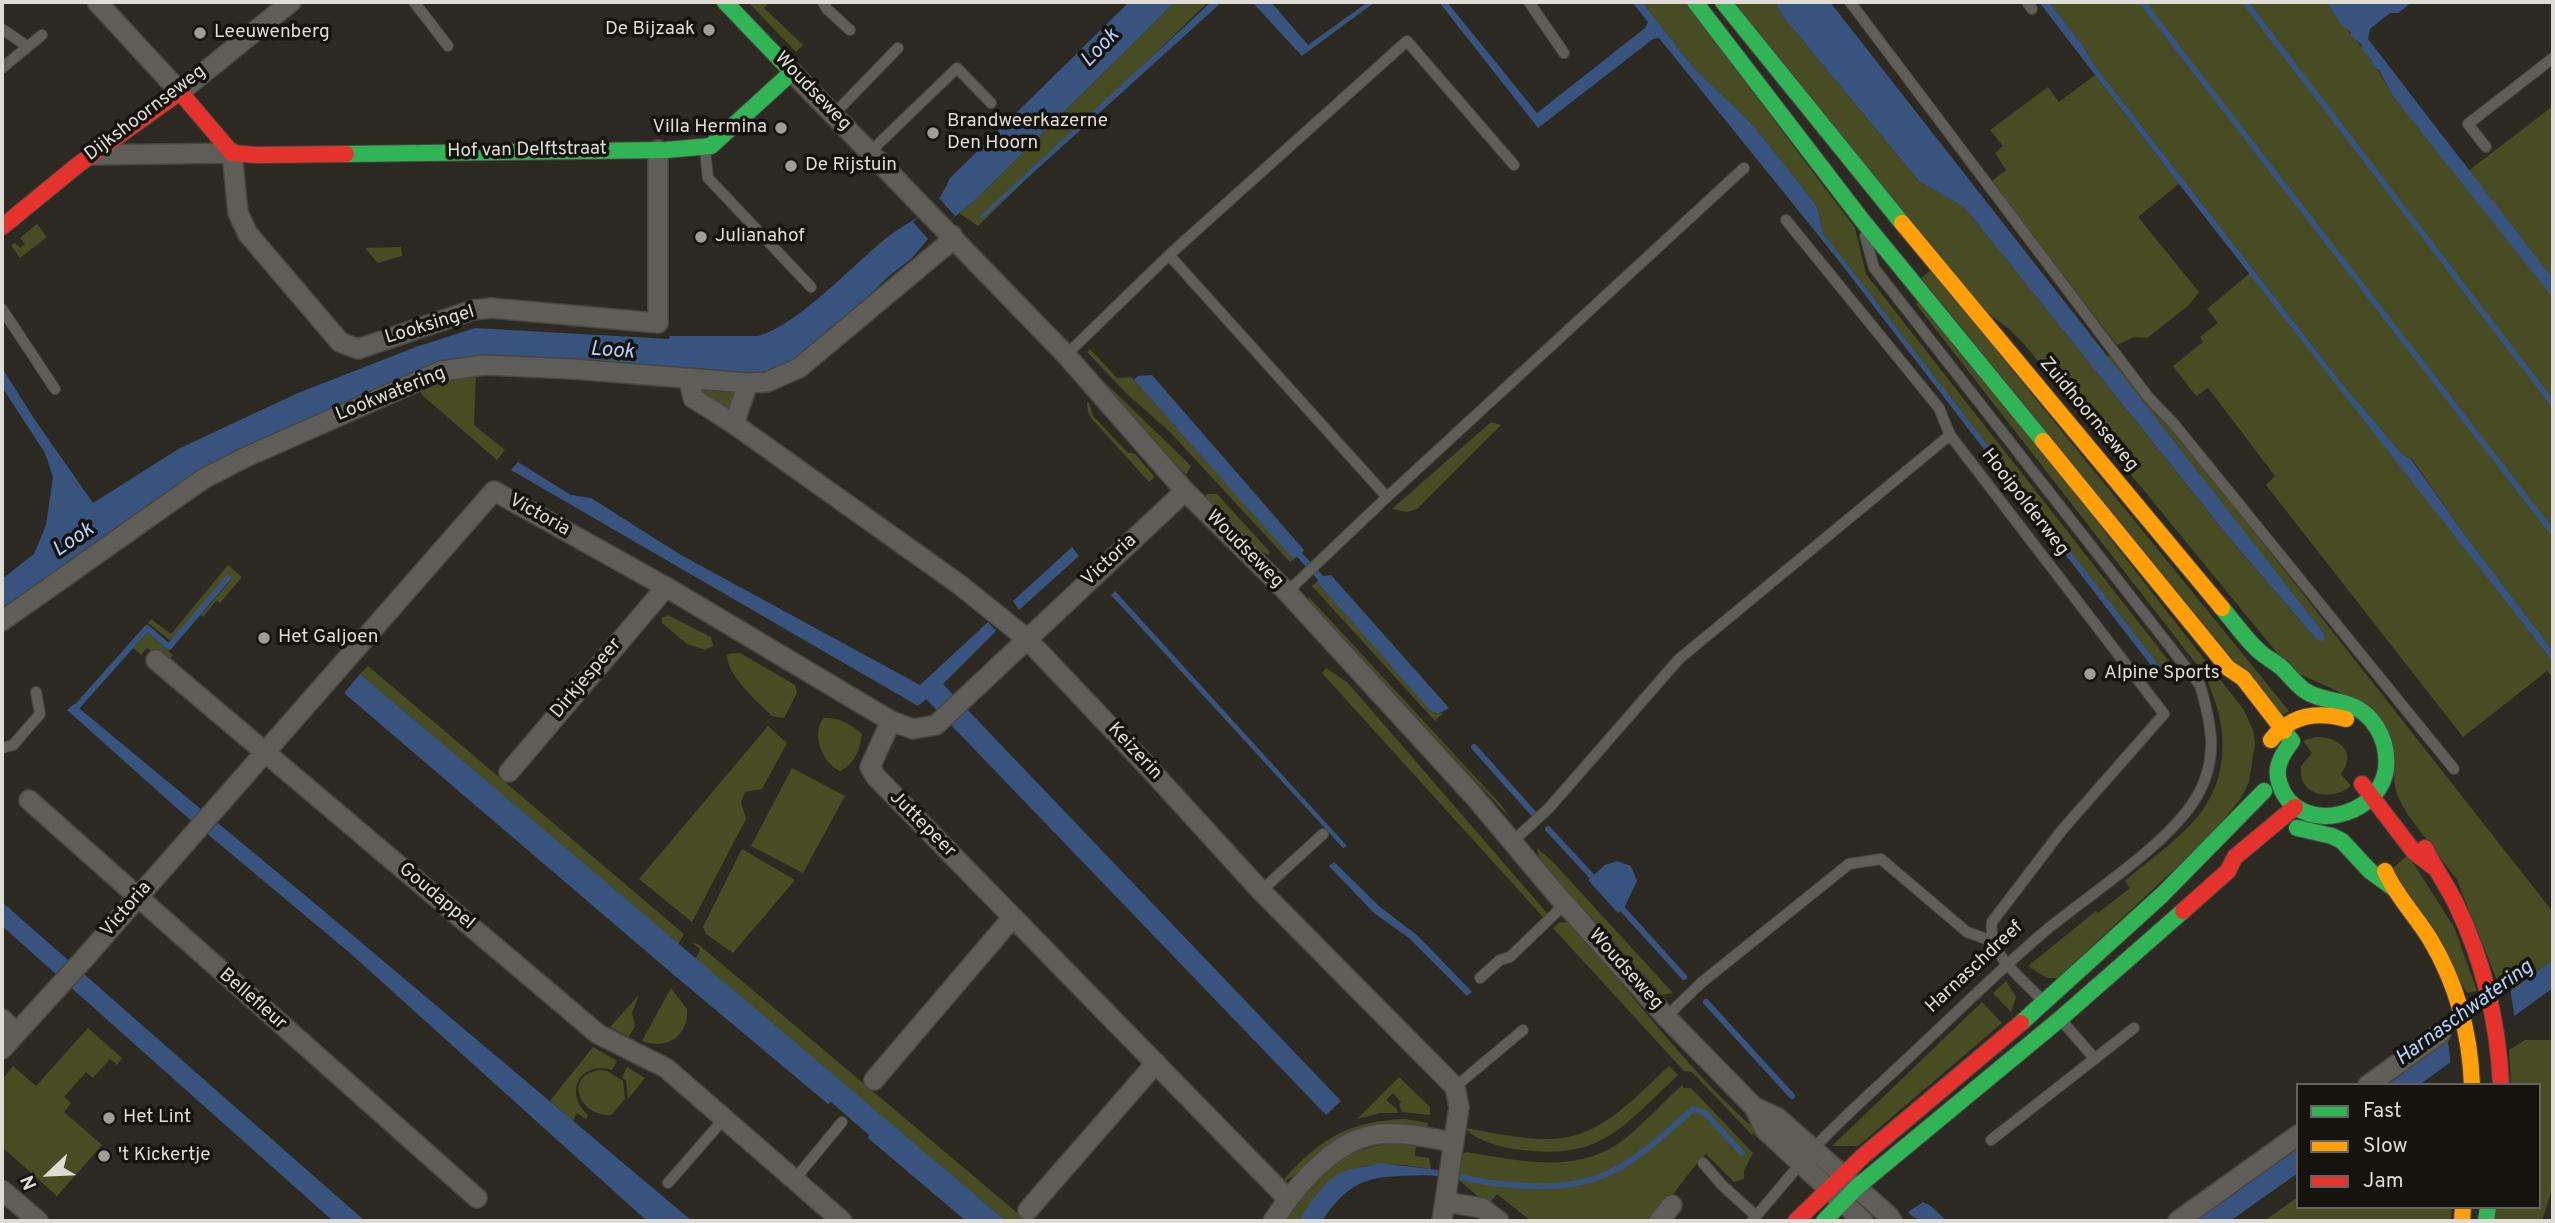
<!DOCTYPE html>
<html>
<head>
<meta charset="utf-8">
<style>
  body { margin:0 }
  #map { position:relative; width:2555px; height:1223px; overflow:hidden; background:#2c2922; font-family:Overpass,sans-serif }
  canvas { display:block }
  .frame { position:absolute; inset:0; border:4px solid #dfdcd5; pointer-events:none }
  .legend { position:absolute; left:2296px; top:1083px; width:245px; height:126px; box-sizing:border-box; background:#15130e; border:2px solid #66635e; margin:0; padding:9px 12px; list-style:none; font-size:21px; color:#dfdcd5 }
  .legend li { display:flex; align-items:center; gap:14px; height:35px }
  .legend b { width:35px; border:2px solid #66635e }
  .north { position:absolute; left:14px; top:1139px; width:70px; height:70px; -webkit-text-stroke:5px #15130e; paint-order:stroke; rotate:247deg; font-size:19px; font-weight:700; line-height:28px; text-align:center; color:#dfdcd5 }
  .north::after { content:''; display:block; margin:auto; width:24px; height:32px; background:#dfdcd5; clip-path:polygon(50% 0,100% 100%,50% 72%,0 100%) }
</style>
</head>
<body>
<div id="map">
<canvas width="2555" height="1223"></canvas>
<div class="frame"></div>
<ul class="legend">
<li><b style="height:9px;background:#30b455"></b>Fast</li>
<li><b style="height:9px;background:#ff9f0a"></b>Slow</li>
<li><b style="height:9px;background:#e5322d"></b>Jam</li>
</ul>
<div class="north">N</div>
</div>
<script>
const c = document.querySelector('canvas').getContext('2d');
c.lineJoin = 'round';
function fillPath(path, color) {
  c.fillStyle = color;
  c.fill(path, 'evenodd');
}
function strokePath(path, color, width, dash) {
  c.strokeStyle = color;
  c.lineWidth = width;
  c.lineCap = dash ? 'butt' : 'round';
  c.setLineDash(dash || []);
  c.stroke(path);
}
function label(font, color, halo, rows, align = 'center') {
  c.font = font + ' Overpass,sans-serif';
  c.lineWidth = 7;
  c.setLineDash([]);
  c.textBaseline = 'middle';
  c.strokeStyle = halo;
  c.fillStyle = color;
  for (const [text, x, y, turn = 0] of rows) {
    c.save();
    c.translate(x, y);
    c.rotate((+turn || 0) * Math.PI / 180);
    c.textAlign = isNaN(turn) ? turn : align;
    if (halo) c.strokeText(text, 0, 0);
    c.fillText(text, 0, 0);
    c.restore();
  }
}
const green = new Path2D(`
  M748 2H770L764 8 803 45 796 52Z
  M1175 2H1208L978 226 959 213 975 200Z
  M1642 2H1685L1855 228 1866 274 2172 665 2164 672 1823 233 1817 206 1753 125 1693 67Z
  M1733 2H1775L1784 18 1919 181 1965 208 2232 541 2317 640 2325 638 2324 633 2107 357 2109 355 2200 463 2553 912V960L2511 992 2510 984 2525 972 2523 971 2500 988 2457 880 2408 815 2397 795 2394 781V750L2337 691 2291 670 2024 344 2008 328 1975 304Z
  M2049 2H2326L2371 59 2374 68 2378 70 2392 95 2459 178 2553 106V651L2462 531 2412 459 2403 455 2344 386 2092 62 2082 44Z
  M2095 75 2179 184 2138 217 2199 292 2189 305 2147 338 2134 337 2117 345 1991 182 2006 170 1995 153 2003 146 1990 130 2048 87 2059 102Z
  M37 224 47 237 20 258 11 245 15 243 20 248 25 244 20 238Z
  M401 247 402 256 378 263 365 248Z
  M1931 270 2289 711 2280 717 1921 278Z
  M2250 273 2553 662V678L2547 671 2463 737 2266 485 2275 476 2208 388 2196 396 2173 366 2203 342 2200 337 2218 323 2207 309Z
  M1922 298 2244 710 2253 730 2255 744 2249 782 2241 798 2213 833 2058 978H2047L2028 966 2096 911 2098 913 2130 888 2125 881C2148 861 2174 843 2194 821 2233 777 2228 722 2204 674L1916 304Z
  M1090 349 1117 378 1131 377 1134 380 1294 559 1290 562 1170 432 1126 393 1087 352Z
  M1089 367 1191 466 1186 475 1088 369Z
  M476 373 474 425 505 450 497 460 422 395 420 389 423 385Z
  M697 386 739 391 730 415 701 396Z
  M1089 402 1093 416 1127 452 1135 454 1155 477 1149 482 1092 419 1088 412 1087 403Z
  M1491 422 1501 425 1417 509 1407 512 1392 509Z
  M1206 494H1217L1270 552 1269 555 1252 547 1205 496Z
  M228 565 242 577 220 603 217 600 203 617 201 615 231 580 227 576 172 642 148 623 151 619 171 634Z
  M1317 582 1435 714 1443 713 1435 721 1312 586Z
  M1308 596 1503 807 1509 817 1309 601Z
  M668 615 711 637 713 646 705 650 687 644 662 623V618Z
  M147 632 173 655 166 663 147 648 141 655 133 648Z
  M733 653H740L795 685 797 693 784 718 772 716C758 702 727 676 727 655Z
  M368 666 684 934 678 945 360 674Z
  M1326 668 1348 683 1547 913 1543 917 1322 673Z
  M824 718C839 717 851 724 862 734 860 749 855 764 840 771 823 764 810 733 824 718Z
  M768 726 787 743 762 789 745 792 741 802 746 819 692 922 639 879Z
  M2316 737C2338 736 2358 752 2341 774L2351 786C2331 802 2297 796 2301 766L2312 753 2303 741Z
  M792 768 845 796 803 873 751 846Z
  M1537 848 1553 862 1673 993 1662 995 1540 861Z
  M742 849 795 880 733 953 706 934 703 927Z
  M2408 855 2454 927 2477 991 2467 993 2392 869Z
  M1560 922 1569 923C1632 992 1686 1069 1757 1131L1752 1135 1692 1072 1684 1071 1553 928Z
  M692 943 698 944 1027 1221H1006L695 960 700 949Z
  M2006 981 2016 997 2011 1012 1993 993Z
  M671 988 687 1009C689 1035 667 1051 642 1041Z
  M639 995 632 1013 635 1026 629 1037 610 1027Z
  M1982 1002 2002 1023 1858 1146H1832Z
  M88 1028 122 1058 117 1065 110 1059 93 1078 86 1072 64 1097 71 1103 64 1112 102 1145 57 1196 2 1147V1080L13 1066 36 1086Z
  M2553 1028V1185L2542 1221H2494L2497 1207H2539V1085H2511L2509 1050 2525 1040H2551Z
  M593 1047 617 1061 612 1070C580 1060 563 1093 588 1115L586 1119 577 1113 573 1121 550 1101Z
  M1669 1066 1678 1075C1617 1132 1599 1163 1508 1148 1496 1145 1472 1139 1466 1128 1494 1133 1524 1140 1552 1139 1601 1138 1636 1096 1669 1066Z
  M627 1067 645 1078 628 1099 626 1080 622 1078Z
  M600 1070 607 1071 623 1081 625 1099 611 1115C579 1117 563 1075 600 1070Z
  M1399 1077 1430 1107V1115L1402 1112 1399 1104 1401 1102 1393 1093 1386 1100 1397 1109 1398 1113H1381L1357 1119Z
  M1682 1085 1684 1088H1691L1753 1153 1744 1170V1179L1734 1182 1706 1154C1686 1174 1671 1199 1653 1221H1531L1497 1194 1488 1205 1459 1180 1457 1174 1460 1155 1466 1152C1522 1161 1579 1176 1627 1137 1646 1121 1664 1102 1682 1085Z
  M1405 1119 1428 1123 1427 1129C1407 1132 1348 1136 1334 1144 1316 1154 1303 1172 1285 1181V1178C1321 1138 1350 1121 1405 1119Z
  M1394 1143 1416 1144 1415 1156 1429 1158 1431 1169C1362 1158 1338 1163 1298 1221H1283C1313 1177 1338 1149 1394 1143Z
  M2298 1197V1207H2452L2451 1221H2264Z`);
const water = new Path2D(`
  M1129 2H1175L975 200 928 239 912 258 889 276 823 341 802 358 761 375 495 361 238 452 28 592 2 607V579L34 554 46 525 53 477 45 453 2 387V368L35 420 93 503 180 448 298 393 416 347 475 328 669 339 670 336H758C800 324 853 264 889 236 906 223 928 214 940 197 944 191 947 184 950 178Z
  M1211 2H1222L982 219 979 217Z
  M1252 2H1271L1308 45 1368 2H1375L1302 56Z
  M1439 2H1447L1537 113 1645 28 1648 22 1632 2H1642L1693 67 1753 125 1817 206 1823 233 2162 669 2164 675 2159 676 1835 256 1659 38 1653 39 1538 128Z
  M1775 2H1830L2324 633 2325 638 2323 641 2317 640 2232 541 1965 208 1919 181 1784 18Z
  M2039 2H2049L2082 44 2092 62 2344 386 2403 455 2411 459 2462 531 2553 651V662L2179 184Z
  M2326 2H2412L2398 13H2390L2370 29 2368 39 2553 279V298L2392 95 2379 70 2374 68 2371 59 2362 50V45L2351 36V32L2342 25Z
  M1152 375 1304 550 1302 553 1323 576 1331 575 1449 708 1438 714 1431 711 1317 582 1318 580 1297 557 1294 559 1284 549 1134 380 1138 376Z
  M518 462 571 495 591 498 681 555 920 685 988 622 996 631 943 684 1341 1101 1326 1115 926 699 918 706 511 470Z
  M1072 547 1079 556 1019 610 1013 601Z
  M1115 591 1347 846 1343 848 1135 621 1111 595Z
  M360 674 1006 1221H966L868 1138 869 1135 831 1102 828 1104 675 976 344 693Z
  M74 704 318 906 692 1221H647L351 954 180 811 67 710Z
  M1617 861 1631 866 1637 881 1623 910 1618 913 1588 880 1605 865Z
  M1334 862 1379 906 1418 936 1472 992 1467 996 1409 938 1374 913 1329 866Z
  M2 902 365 1221H333L2 926Z
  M2553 960V988L2419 1085H2383Z
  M2298 1146V1173L2230 1221H2192Z
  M1379 1163 1431 1169V1175C1377 1177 1355 1172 1322 1221H1298C1310 1204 1324 1179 1345 1171 1355 1167 1368 1167 1379 1163Z
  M1923 1202 1931 1206 1947 1221C1932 1221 1916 1223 1908 1212Z`);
const pier = new Path2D(`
  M939 198 955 216 929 240 913 222Z
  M2510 988 2515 1020 2451 1066 2447 1034Z`);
const stream = new Path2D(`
  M2142 2 2553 533
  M2245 2 2553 404
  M77 712 74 710 147 628 169 647 228 578
  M1474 747 1533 813
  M1548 829 1598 883
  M1617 903 1684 977
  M1706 1002 1792 1096
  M1425 1172C1448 1173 1470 1180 1493 1183 1595 1195 1620 1175 1693 1109L1705 1113 1742 1153`);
const lane = new Path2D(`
  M414 2 448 46
  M823 2 827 9 850 30
  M1529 2 1564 53
  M1850 2 2149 398 2174 424 2454 769
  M2027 2 2032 9
  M2 29 27 46
  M2 68 42 35
  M834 114 898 48
  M2486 147 2468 124 2553 58
  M705 150 708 178 811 287
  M870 152 957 68 991 103
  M1786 220 1939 408 1950 435
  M1169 255 1387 497
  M2 309 55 389
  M1066 355 1169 255 1407 41 1514 165
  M1287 592 1387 497 1744 168
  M2 748 13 745 40 714 36 692
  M1512 842 1549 808 1679 659 1950 435 2164 714 2062 830 1992 922C1987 954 2022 978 2042 1000
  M1261 891 1323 834
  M1480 978 1500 960 1510 957 1565 904
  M1666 1017 1701 983 1849 864 1881 859 1967 932 1992 941
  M2062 1021 2095 1059
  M1455 1087 1523 1030
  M1991 1140 2134 1028
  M1811 1151C1841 1119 1875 1089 1907 1059 1953 1016 1997 972 2044 932 2089 894 2166 847 2196 798 2219 759 2212 726 2200 685L1874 268 1865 236
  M1703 1163 1722 1185 1756 1216
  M794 1180 842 1122
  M668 1183 723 1120
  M1752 1221 1801 1163`);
const street = new Path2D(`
  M97 2 180 92 291 2
  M792 72 1066 355 1185 491 1287 592 1473 795 1556 894 1666 1017 1754 1107 1765 1130 1863 1221
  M93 155 232 153 238 213 248 234 340 342 358 349 473 310 491 308 658 323V150
  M689 379 693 398 734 424
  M748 383 734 424 960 585 1026 638 1148 767 1261 891 1455 1087 1459 1107 1442 1221
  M2 621 203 479 246 457 441 371 485 365 573 369 748 383 767 382 799 368 945 246 952 235
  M156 660 598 1034 666 1068 842 1221
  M891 721 870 767 876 777 1288 1199
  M509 772 666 587
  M29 800 477 1198
  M2 1019 16 1032
  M2 1049 83 960 494 491 666 587 891 721 913 729 936 725 1185 491
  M874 1080 1013 917
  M2368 1085 2441 1033
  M1754 1107 1778 1118 1889 1216 1892 1221
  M2 1190 38 1221
  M1445 1202 1482 1208 1499 1221
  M1028 1210 1156 1063
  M1273 1221C1295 1188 1331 1143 1373 1135 1398 1130 1428 1138 1453 1142
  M1659 1221 1672 1205
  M2178 1221 2298 1135`);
const fast = new Path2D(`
  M1695 2 1862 220 2043 441
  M1723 2 1902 223
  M346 154 666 150 711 146 792 72 725 2
  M2222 608C2234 622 2246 640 2260 652 2267 658 2275 662 2282 668 2289 675 2296 684 2304 690 2316 699 2331 699 2344 703 2373 711 2389 739 2386 769 2379 819 2297 836 2280 785 2277 777 2277 767 2281 759 2283 753 2288 747 2292 741L2284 731
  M2297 828 2332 836 2342 841 2370 871 2392 887
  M2021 1023 2162 895 2264 791
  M1824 1221 1857 1187 2060 1019 2183 911
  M2486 1221 2488 1207`);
const slow = new Path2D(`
  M1902 223 2222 608
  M2043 441 2228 668 2243 678 2284 731
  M2271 740C2290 715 2317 711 2346 719
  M2385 871C2396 896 2416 916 2430 939 2457 984 2470 1033 2472 1085
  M2462 1221 2463 1207`);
const jam = new Path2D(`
  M2 227 79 164 180 92 232 153 256 155 346 154
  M2362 784 2414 852 2432 866
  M2425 848C2434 868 2447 885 2456 904 2484 962 2498 1021 2501 1085
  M2183 911 2228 871 2235 857 2295 807
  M1796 1221 1863 1156 2021 1023`);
const markers = [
  [709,30,7,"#a09d96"],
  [200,33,7,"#a09d96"],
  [781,128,7,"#a09d96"],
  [933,133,7,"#a09d96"],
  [791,166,7,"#a09d96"],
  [701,237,7,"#a09d96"],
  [264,638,7,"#a09d96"],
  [2090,674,7,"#a09d96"],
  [109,1118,7,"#a09d96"],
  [104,1156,7,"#a09d96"]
];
const poiNames = [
  ["De Bijzaak",695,30,"right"],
  ["Leeuwenberg",214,33],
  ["Brandweerkazerne",947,122],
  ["Den Hoorn",947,144],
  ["Villa Hermina",767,128,"right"],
  ["De Rijstuin",805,166],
  ["Julianahof",715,237],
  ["Het Galjoen",278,638],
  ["Alpine Sports",2104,674],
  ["Het Lint",123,1118],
  ["'t Kickertje",118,1156]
];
const streetNames = [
  ["Woudseweg",812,92,46],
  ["Dijkshoornseweg",146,114,-37],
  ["Hof van Delftstraat",527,151,-1],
  ["Looksingel",430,326,-17],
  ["Lookwatering",391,395,-22],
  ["Zuidhoornseweg",2088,415,50],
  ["Hooipolderweg",2024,503,52],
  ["Victoria",539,516,29],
  ["Woudseweg",1244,550,45],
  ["Victoria",1110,561,-43],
  ["Dirkjespeer",587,679,-50],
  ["Keizerin",1134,752,47],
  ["Juttepeer",922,825,45],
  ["Goudappel",436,897,40],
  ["Victoria",127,910,-49],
  ["Harnaschdreef",1975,968,-43],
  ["Woudseweg",1625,970,48],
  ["Bellefleur",252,1000,41]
];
const waterNames = [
  ["Look",1101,49,-46],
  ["Look",612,352,4],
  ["Look",74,541,-34],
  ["Harnaschwatering",2465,1014,-36]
];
fillPath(green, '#484c23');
fillPath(water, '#37537e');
fillPath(pier, '#2c2922');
strokePath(stream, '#37537e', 6);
strokePath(lane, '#484640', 12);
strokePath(street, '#484640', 22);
strokePath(fast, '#484640', 18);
strokePath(slow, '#484640', 18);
strokePath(jam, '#484640', 18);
strokePath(lane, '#5f5d58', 10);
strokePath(street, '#5f5d58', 19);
strokePath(fast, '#30b455', 16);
strokePath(slow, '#ff9f0a', 16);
strokePath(jam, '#e5322d', 16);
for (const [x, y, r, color] of markers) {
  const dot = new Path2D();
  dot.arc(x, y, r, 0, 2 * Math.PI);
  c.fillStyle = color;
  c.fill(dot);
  strokePath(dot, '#15130e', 2.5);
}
label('19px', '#dfdcd5', '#15130e', poiNames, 'left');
label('19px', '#dfdcd5', '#15130e', streetNames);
label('italic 21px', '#b4d0fe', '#15130e', waterNames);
</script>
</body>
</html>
